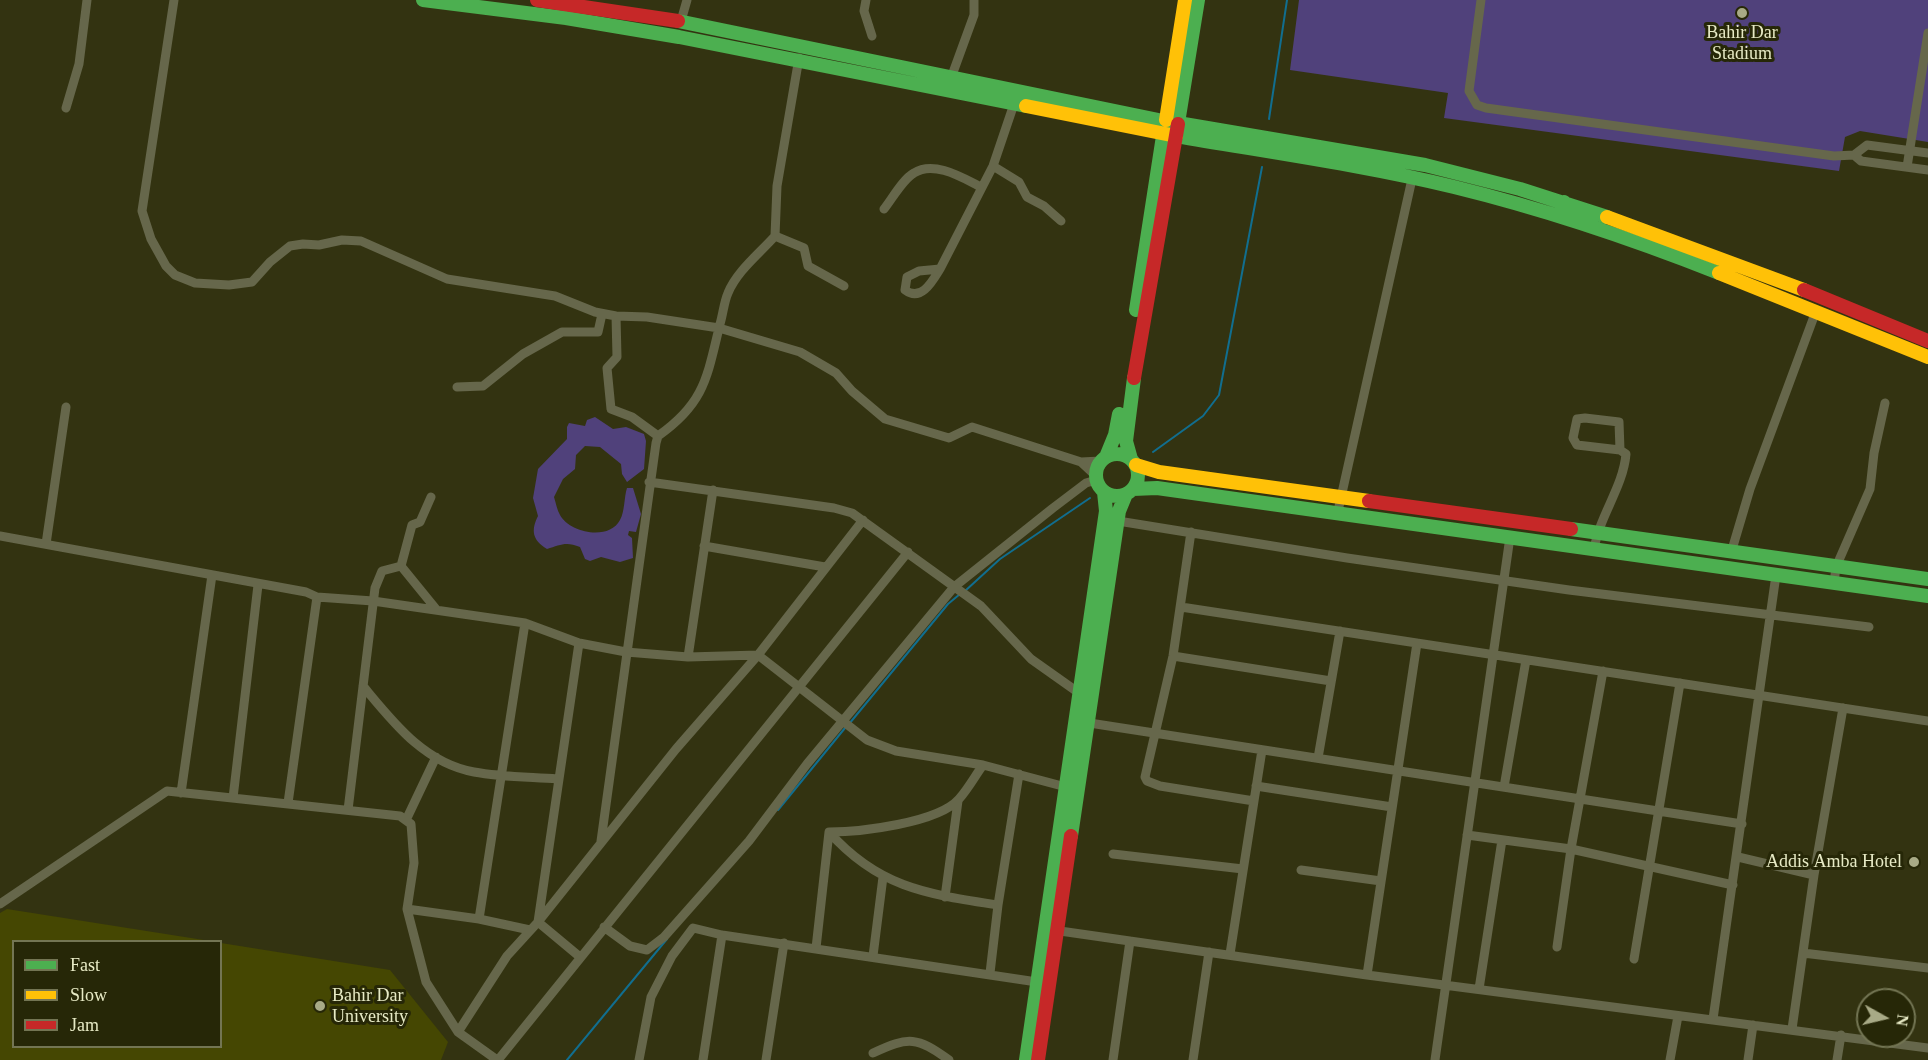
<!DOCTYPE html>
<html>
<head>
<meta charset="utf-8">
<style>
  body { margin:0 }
  #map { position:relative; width:1928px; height:1060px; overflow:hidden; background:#331; font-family:"Times New Roman",serif }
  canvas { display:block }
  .legend { position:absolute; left:12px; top:940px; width:210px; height:108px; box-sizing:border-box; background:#262707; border:2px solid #737553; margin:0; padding:8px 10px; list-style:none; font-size:18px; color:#e7eac5 }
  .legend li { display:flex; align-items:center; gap:12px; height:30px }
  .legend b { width:30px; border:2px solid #737553 }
  .north { position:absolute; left:1856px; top:988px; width:60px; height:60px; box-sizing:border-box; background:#262707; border:2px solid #737553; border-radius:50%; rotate:98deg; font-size:16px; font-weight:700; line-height:24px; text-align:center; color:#e7eac5 }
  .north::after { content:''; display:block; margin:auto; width:21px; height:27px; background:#a8aa86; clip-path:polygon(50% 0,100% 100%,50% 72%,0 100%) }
</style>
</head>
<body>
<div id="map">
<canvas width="1928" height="1060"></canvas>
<ul class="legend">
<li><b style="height:8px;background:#4caf50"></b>Fast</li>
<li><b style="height:8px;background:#ffc107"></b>Slow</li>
<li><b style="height:8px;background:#c62828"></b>Jam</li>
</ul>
<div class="north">N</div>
</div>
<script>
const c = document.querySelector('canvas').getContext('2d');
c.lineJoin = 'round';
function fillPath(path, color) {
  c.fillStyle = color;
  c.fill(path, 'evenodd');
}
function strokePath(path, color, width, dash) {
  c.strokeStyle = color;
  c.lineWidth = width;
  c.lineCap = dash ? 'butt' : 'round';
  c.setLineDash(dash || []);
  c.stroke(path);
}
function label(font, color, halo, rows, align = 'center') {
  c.font = font + ' "Times New Roman",serif';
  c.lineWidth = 6;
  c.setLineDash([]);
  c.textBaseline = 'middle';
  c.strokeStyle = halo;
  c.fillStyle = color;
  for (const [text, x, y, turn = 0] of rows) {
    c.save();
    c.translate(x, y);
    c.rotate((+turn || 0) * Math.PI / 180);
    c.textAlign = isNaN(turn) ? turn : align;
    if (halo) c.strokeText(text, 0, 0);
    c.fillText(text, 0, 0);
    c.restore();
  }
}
const built = new Path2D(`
  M7 909 210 941 14 942V1046H220L221 943 390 970 448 1042 441 1060H0V913Z`);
const green = new Path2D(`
  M1299 0H1928V142L1860 131 1845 137 1839 171 1444 118 1448 93 1290 70Z
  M595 417 613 429 626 427 644 434 646 441 644 469 627 482 622 474 621 464 600 447 585 446 576 455 575 469 563 479 554 497C556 503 557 510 560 515 570 533 609 541 620 520 625 511 624 497 627 488H633L641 514 636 532 629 531 628 535 632 538 633 558 620 562 601 557 590 561 585 559 580 547C566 541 560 545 547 549 532 540 531 530 538 516L533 498 538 469 567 439V427L569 423 585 426 587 420Z`);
const stream = new Path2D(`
  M1269 119 1287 0
  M1153 452 1203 416 1219 395 1262 167
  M965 591 1000 559 1090 498
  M849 724 948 604 960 594
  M778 810 845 728
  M567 1060 667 939`);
const street = new Path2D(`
  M174 0 142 211 151 239 166 266 175 275 195 283 229 285 252 282 270 262 290 246 303 244 319 245 342 240 361 241 447 279 555 296 595 312 616 316 647 317 719 328 800 352 836 373 852 391 885 419 949 438 972 427 1081 462
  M866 0 864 11 872 36
  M1481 0 1469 91 1477 105 1486 108 1834 156 1854 155 1867 145 1928 153
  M681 21 687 0
  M951 78 974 15V0
  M66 108 79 64 87 0
  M1854 155 1861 161 1928 170
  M993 166 1019 182 1027 197 1044 206 1061 221
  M1907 167 1928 33
  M884 209C892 199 903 179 914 173 934 160 963 178 981 187
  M775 236 804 248 808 266 844 286
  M940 269 993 166 1014 104
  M940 269C932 282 921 302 905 290L907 277 919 271Z
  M616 316 617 357 607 368 611 409 632 417 658 436
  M457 387 483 386 523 354 562 332H598L602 314
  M1096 476 1081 462 1101 461
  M649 482 834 508 852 513 981 606 1031 659 1079 693
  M431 497 420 522 412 525 401 566 436 609
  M1338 511 1412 179
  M1118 521 1347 558 1569 590 1869 627
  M1191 532 1173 656 1145 777 1147 781 1160 786 1254 801
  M0 536 306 592 317 597 373 601 525 623 579 643 626 652 688 657 758 655 867 740 896 751 983 765 1066 787
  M46 544 66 407
  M704 546 825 567
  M1594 550C1599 516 1623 488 1626 454L1620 450 1577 445 1573 438 1577 419 1585 418 1619 422 1620 450
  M1731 553 1750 489 1816 311
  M1834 583 1836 567 1870 489 1874 453 1885 403
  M1181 607 1928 721
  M579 643 538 922 580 957
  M1173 656 1331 681
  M688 657 713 490
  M363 686C393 722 424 763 474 772 501 777 530 777 557 779
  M1083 722 1742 824
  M1318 758 1340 631
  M1256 786 1392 807
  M1504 787 1526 660
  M181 793 212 575
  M233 798 258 585
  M288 803 317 597
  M348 810 375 588 382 571 401 566
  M407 818 436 757
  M829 832C879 888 927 894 998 905
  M1467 835 1571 849 1733 885
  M601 841 656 443 658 436C705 403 707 377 720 324 723 314 724 302 728 293 737 271 759 254 775 236L777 186 799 58
  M1113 854 1243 869
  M1738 857 1814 875
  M1301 870 1381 881
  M945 897 958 801
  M0 904 167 791 400 816 411 824 414 863 407 909 426 982 458 1032 497 1060
  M407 909 479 919 530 930
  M479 919 525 623
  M604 927 630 946 647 950 664 937 749 841 807 764 954 587 1053 508 1086 483 1096 480
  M1053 930 1367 975 1928 1048
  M1557 947 1571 849 1603 671
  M816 948 829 832C860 832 938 823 959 799 968 789 975 776 983 765
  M1803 953 1928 968
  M1230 954 1262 750
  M873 956 883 877
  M1634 959 1680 683
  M990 973 998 905 1019 774
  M1367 975 1417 643
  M1479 989 1502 840
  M1713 1019 1776 575
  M1792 1029 1814 875 1843 708
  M458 1032 507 956 538 922 676 749 758 655 863 520
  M873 1053C909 1036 917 1037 949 1060
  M498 1060 908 552
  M639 1060 651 997 672 956 693 928 722 935 1037 982
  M703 1060 722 935
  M766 1060 784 943
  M1113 1060 1130 941
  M1193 1060 1209 952
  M1435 1060 1510 537
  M1670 1060 1678 1016
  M1748 1060 1753 1025
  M1837 1060 1841 1035`);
const fast = new Path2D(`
  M423 0 566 18 679 37 1026 106
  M1198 0 1178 123 1425 165 1520 189 1607 217
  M678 21 1178 124
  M1176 136C1269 152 1363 165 1454 187 1544 209 1633 239 1719 273
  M1560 216 1564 202
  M1136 310 1165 123
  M1096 475a21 21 0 1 1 42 0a21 21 0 1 1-42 0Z
  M1106 457 1115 435 1119 414
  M1131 459 1126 441 1134 378
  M1133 489 1157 488 1928 596
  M1571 529 1928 579
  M1071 836 1119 511 1126 494
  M1026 1060 1106 511 1104 492`);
const slow = new Path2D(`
  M1026 106 1176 136
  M1166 120 1185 0
  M1607 217 1804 290
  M1719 273 1928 357
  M1136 465 1159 472 1369 501`);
const jam = new Path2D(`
  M537 0 678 21
  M1804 290 1928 341
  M1134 378 1178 124
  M1369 501 1571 529
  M1038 1060 1071 836`);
const markers = [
  [1742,13,6,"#a8aa86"],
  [1914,862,6,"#a8aa86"],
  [320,1006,6,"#a8aa86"]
];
const poiNames = [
  ["Bahir Dar",1742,33],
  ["Stadium",1742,54],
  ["Addis Amba Hotel",1902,862,"right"],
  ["Bahir Dar",332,996,"left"],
  ["University",332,1017,"left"]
];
fillPath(built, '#454702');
fillPath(green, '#50417b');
strokePath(stream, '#116e8f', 2);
strokePath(street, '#66674b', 9);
strokePath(fast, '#4caf50', 14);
strokePath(slow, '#ffc107', 14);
strokePath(jam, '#c62828', 14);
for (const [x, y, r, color] of markers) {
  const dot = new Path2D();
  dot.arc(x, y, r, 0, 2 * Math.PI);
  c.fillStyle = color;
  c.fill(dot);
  strokePath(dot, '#262707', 2);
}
label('18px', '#e7eac5', '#262707', poiNames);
</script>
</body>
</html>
